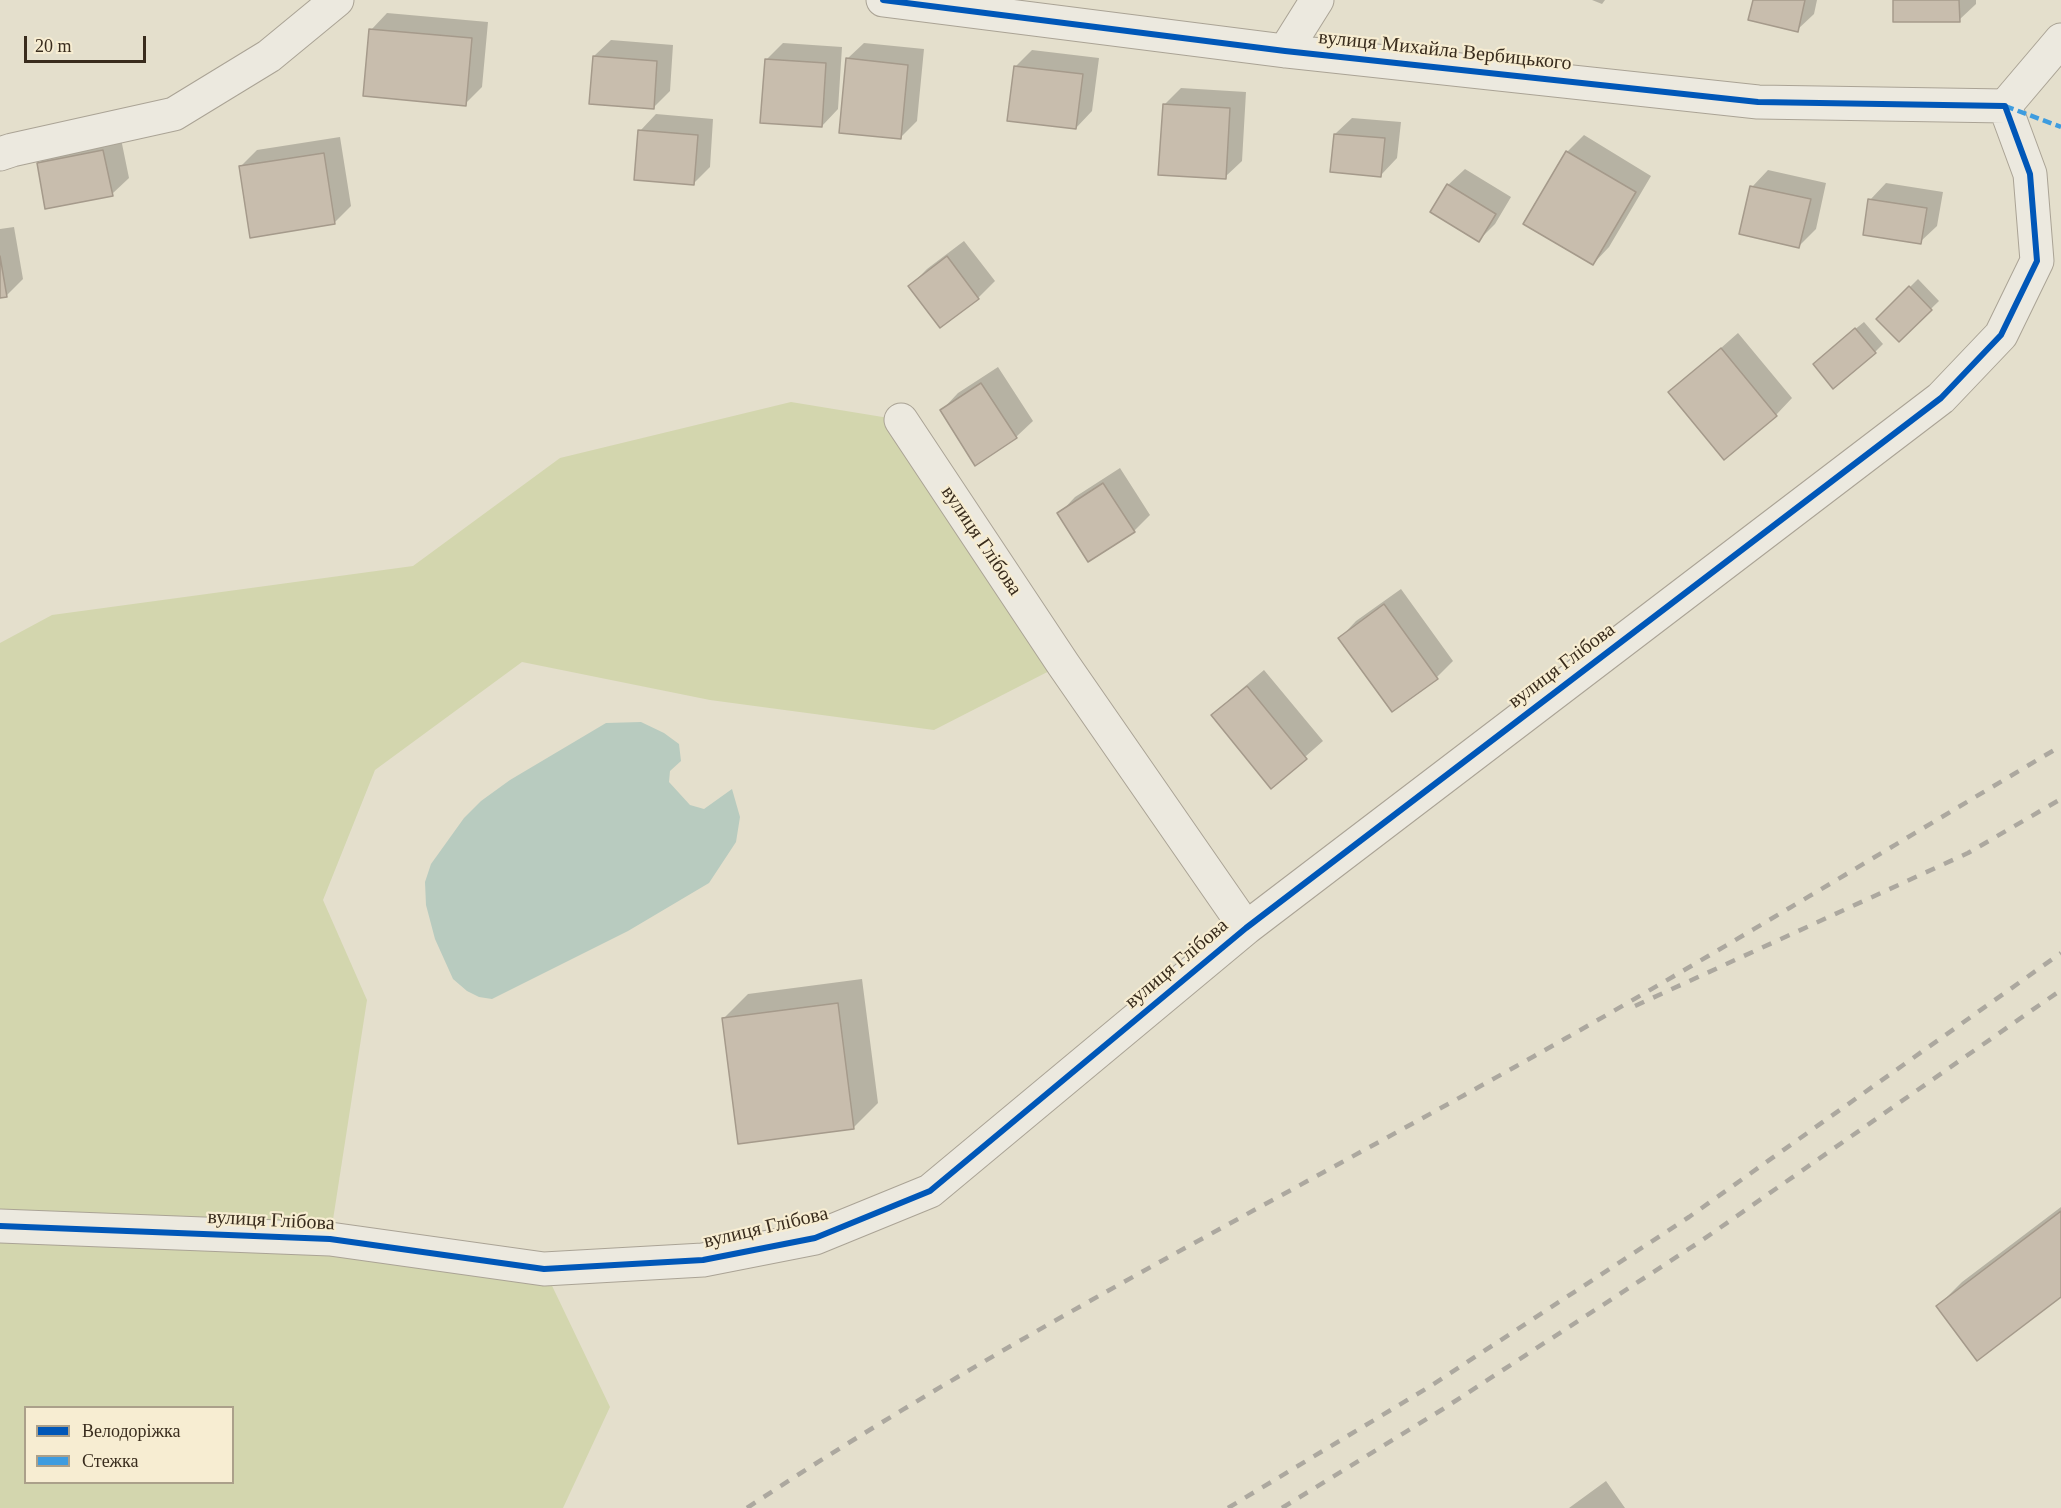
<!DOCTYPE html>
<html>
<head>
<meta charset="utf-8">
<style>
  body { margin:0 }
  #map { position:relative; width:2061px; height:1508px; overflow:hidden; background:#e4dfcc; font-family:"Times New Roman",serif }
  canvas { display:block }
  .legend { position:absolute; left:24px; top:1406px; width:210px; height:78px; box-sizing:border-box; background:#f7edd2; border:2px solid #aba08a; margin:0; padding:8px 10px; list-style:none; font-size:18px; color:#392c1d }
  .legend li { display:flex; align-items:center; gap:12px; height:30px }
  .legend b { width:30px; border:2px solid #aba08a }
  .scale { position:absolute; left:24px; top:36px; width:122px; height:27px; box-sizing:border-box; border:3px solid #392c1d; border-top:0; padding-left:8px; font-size:18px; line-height:21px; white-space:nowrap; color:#392c1d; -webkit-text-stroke:4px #f7edd2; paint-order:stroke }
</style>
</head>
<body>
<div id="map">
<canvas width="2061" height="1508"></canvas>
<ul class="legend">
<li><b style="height:8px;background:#0057b8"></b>Велодоріжка</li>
<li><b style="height:8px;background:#3e9cdf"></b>Стежка</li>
</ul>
<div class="scale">20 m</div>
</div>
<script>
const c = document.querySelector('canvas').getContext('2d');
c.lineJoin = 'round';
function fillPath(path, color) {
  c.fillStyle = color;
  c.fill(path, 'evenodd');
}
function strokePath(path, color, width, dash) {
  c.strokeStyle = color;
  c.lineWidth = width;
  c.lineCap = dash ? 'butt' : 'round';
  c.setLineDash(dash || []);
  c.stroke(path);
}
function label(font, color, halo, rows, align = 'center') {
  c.font = font + ' "Times New Roman",serif';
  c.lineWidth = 4.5;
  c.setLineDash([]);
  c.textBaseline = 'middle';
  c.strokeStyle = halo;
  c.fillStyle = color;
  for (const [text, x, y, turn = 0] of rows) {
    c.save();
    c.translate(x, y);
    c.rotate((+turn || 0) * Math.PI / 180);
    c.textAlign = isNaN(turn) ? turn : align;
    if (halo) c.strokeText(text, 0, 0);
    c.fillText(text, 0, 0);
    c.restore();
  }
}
const green = new Path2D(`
  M791 402 901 420 1063 664 934 730 710 700 522 662 375 770 323 900 367 1000 330 1239 544 1269 610 1407 563 1508H0V643L52 615 413 566 560 458ZM26 1408H232V1482H26Z`);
const water = new Path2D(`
  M641 722 664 733 679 744 681 761 670 771 669 782 690 805 704 809 732 789 740 817 736 842 709 883 628 931 492 999 479 997 467 991 453 979 435 939 426 905 425 882 431 864 464 818 481 801 510 780 606 723Z`);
const shadow = new Path2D(`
  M1592 0H1605L1602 4Z
  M1754 0H1817L1814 14 1797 30Z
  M1894 0H1976V4L1959 20Z
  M387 13 488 22 482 87 465 104 371 30Z
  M611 40 673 45 670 91 653 108 594 56Z
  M783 43 842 47 838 109 822 126 766 60Z
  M864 43 924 49 917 121 900 138 847 59Z
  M1032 50 1099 58 1092 111 1076 128 1015 67Z
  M1181 88 1246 92 1242 161 1225 177 1164 105Z
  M656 114 713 119 710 167 693 184 640 131Z
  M1352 118 1401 122 1397 158 1381 175 1335 134Z
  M120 134 129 178 112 194 38 164 55 147Z
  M1584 135 1651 176 1609 247 1593 264 1567 152Z
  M340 137 351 206 334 223 240 167 257 150Z
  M1465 169 1511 197 1495 224 1479 240 1448 185Z
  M1768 170 1826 183 1816 229 1799 246 1752 187Z
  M1886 183 1943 192 1937 226 1920 242 1870 200Z
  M14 227 23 279 6 296 0 297V229Z
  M964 241 995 281 978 298 941 326 910 286 927 269Z
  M1918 279 1939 301 1899 340 1878 319Z
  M1864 322 1883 344 1875 352 1822 356Z
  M1738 333 1792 398 1776 415 1670 393Z
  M998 367 1033 421 1016 437 942 410 958 393Z
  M1120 468 1150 515 1134 531 1059 514 1075 497Z
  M1401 589 1453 661 1437 677 1392 710 1340 638 1356 621Z
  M1264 670 1323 741 1272 786 1213 715 1230 699Z
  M862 979 878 1103 854 1127 723 1019 748 994Z
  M2061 1207V1295L1938 1306 1962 1282Z
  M1606 1481 1625 1508H1569Z`);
const building = new Path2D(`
  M1753 0H1805L1798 32 1748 20Z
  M1893 0H1959L1960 22H1893Z
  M369 29 472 38 466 106 363 96Z
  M593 56 657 61 654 109 589 104Z
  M846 58 908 65 901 139 839 133Z
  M765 59 826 63 822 127 760 123Z
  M1014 66 1083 74 1076 129 1007 121Z
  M1163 104 1230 108 1226 179 1158 175Z
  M638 130 698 135 694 185 634 180Z
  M1334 134 1385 138 1381 177 1330 172Z
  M103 150 113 196 45 209 37 163Z
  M1566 151 1636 192 1593 265 1523 224Z
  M324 153 335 224 250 238 239 166Z
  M1447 184 1496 214 1479 242 1430 212Z
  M1750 186 1811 199 1799 248 1739 234Z
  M1868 199 1927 208 1921 244 1863 235Z
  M0 256 7 297 0 298Z
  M947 256 979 299 940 328 908 286Z
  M1909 286 1932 310 1899 342 1876 319Z
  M1855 328 1876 353 1833 389 1813 364Z
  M1721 348 1777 416 1724 460 1668 392Z
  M981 383 1017 438 975 466 940 410Z
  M1103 483 1135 532 1088 562 1057 513Z
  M1384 604 1438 679 1392 712 1338 638Z
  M1247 686 1307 759 1271 789 1211 715Z
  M838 1003 854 1129 738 1144 722 1018Z
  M2061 1211V1297L1977 1361 1936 1306Z`);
const minor = new Path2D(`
  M883 0 1285 51 1758 102 2005 106
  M1285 51 1317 0
  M2005 106 2061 40
  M0 154 12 150 174 114 269 56 337 0
  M901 420 1063 664 1246 928
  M0 1226 330 1239 544 1269 703 1260 815 1238 930 1191 1246 928 1941 398 2001 335 2037 261 2030 174 2005 106`);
const rail = new Path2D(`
  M1635 1006 1968 853 2061 799
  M747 1508C1010 1334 1293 1193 1568 1037 1734 943 1897 843 2061 746
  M1228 1508 1429 1387 1689 1217 2061 953
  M1282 1508 1443 1409 1701 1241 2061 990`);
const quiet = new Path2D(`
  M2005 106 2061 127`);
const cycleway = new Path2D(`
  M0 1226 330 1239 544 1269 703 1260 815 1238 930 1191 1246 928 1941 398 2001 335 2037 261 2030 174 2005 106 1758 102 1285 51 883 0`);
const streetNames = [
  ["вулиця Михайла Вербицького",1445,51,6],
  ["вулиця Глібова",981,541,56],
  ["вулиця Глібова",1562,666,-37],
  ["вулиця Глібова",1177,964,-40],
  ["вулиця Глібова",271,1221,3],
  ["вулиця Глібова",766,1228,-13]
];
fillPath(green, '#d3d6ae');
fillPath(water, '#b8cbbf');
fillPath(shadow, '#0003');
fillPath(building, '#c8bdad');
strokePath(building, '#a59a8b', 1.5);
strokePath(minor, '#aaa395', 35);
strokePath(minor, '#ece9df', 33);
strokePath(rail, '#aca89f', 4.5, [10, 10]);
strokePath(quiet, '#3e9cdf', 4.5, [9, 4.5]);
strokePath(cycleway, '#0057b8', 6);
label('20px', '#392c1d', '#f7edd2', streetNames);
</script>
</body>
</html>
